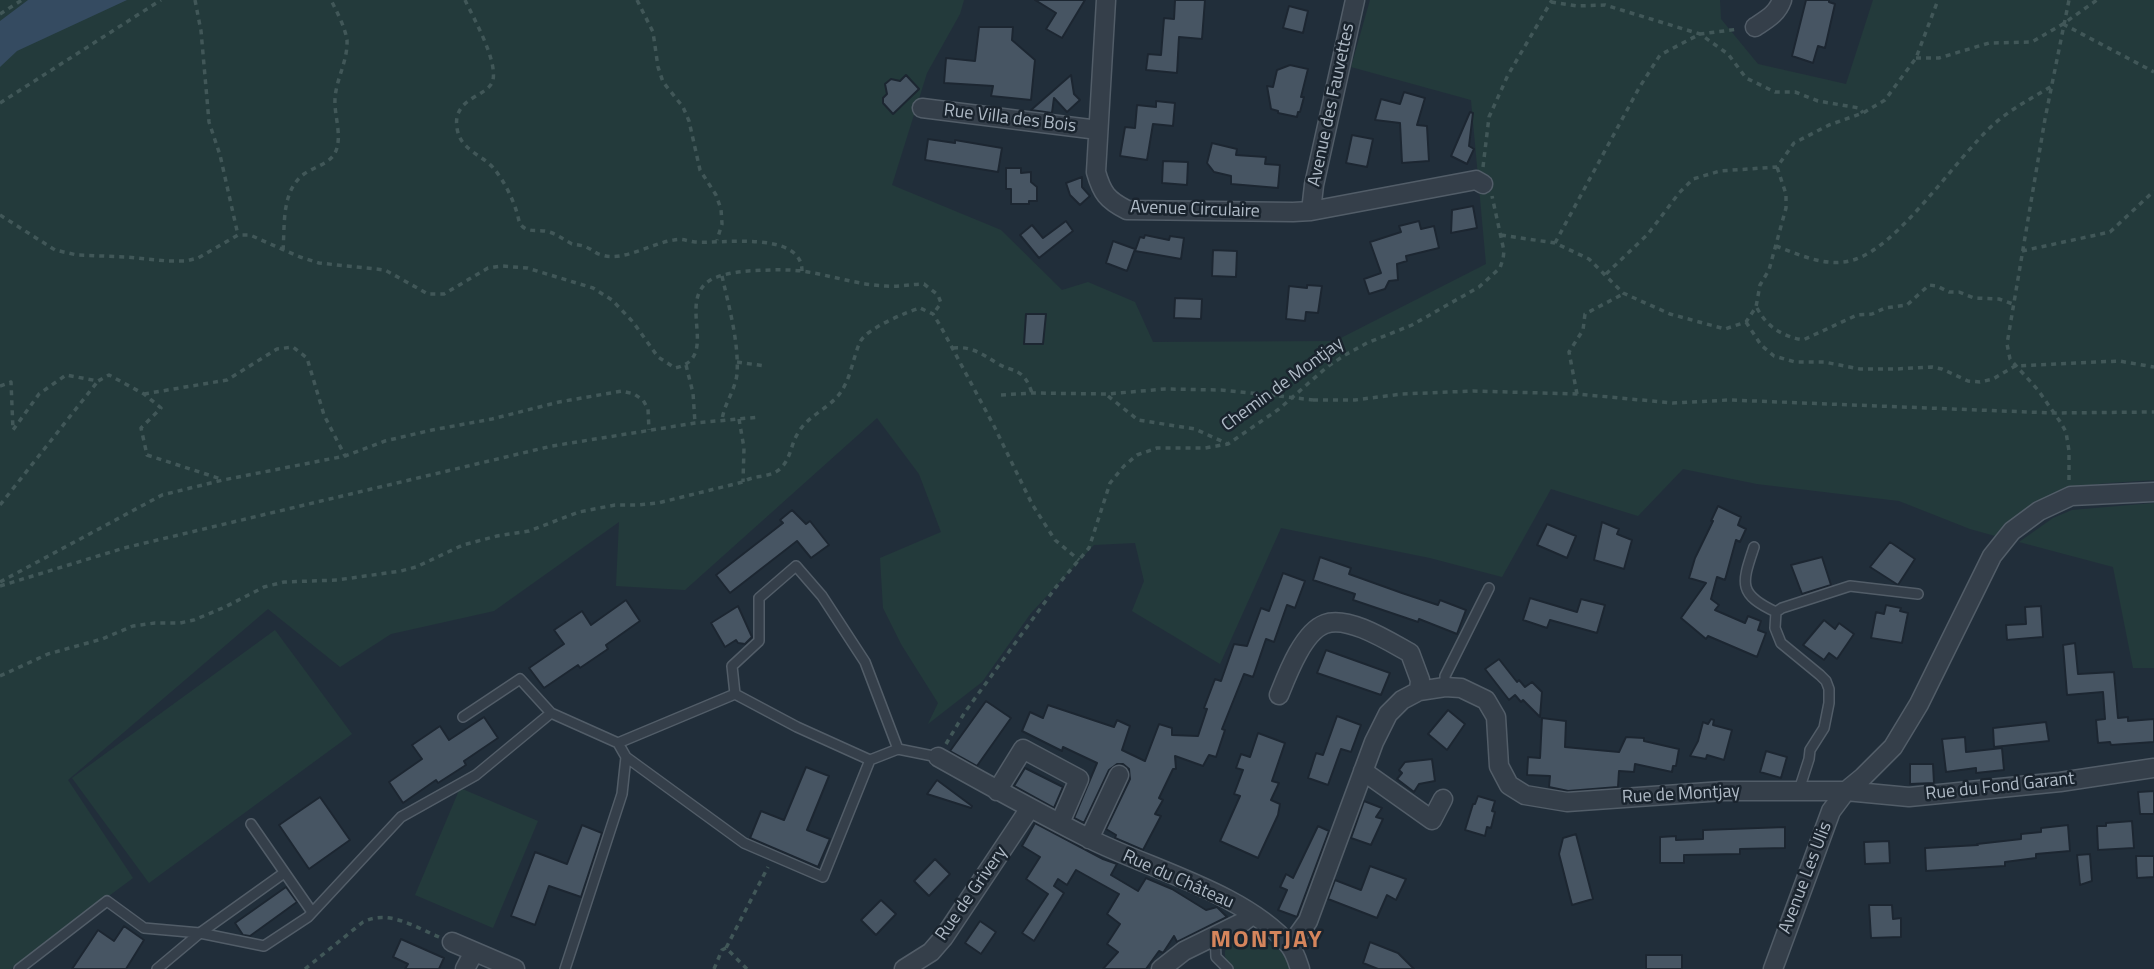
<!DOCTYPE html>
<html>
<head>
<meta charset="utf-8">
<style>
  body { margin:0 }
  canvas { display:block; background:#212e3a }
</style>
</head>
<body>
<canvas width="2154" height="969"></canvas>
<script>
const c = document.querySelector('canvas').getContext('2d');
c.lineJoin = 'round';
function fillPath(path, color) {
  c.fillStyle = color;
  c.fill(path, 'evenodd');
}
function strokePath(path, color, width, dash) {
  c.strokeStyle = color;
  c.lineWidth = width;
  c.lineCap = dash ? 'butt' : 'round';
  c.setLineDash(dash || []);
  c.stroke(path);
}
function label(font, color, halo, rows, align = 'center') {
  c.font = font + ' "Titillium Web",sans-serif';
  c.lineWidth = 5;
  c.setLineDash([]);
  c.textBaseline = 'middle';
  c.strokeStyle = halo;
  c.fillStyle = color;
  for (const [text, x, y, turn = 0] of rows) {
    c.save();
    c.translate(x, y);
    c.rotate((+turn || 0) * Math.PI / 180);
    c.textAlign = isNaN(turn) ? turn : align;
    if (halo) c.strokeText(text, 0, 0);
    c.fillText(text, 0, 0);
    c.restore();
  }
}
const green = new Path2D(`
  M0 0H964L960 14 927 73 892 185 1001 230 1062 290 1088 282 1135 302 1153 342 1335 341 1486 264 1471 100 1351 67 1370 0H1720L1721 19 1758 64 1846 84 1873 0H2154V480C2116 483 2069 482 2036 503 2022 511 2011 526 1999 537L1970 529 1899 501 1757 484 1683 469 1638 516 1551 489 1502 577 1430 558 1281 528 1220 664 1132 611 1144 581 1135 543 1094 545 1031 613 982 682 928 724 938 703 901 644 883 608 880 558 941 532 919 474 877 418 685 590 616 586 619 522 494 611 391 634 340 667 268 609 68 780 133 878 11 969H0Z
  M2154 503V668H2133L2113 567 2019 542 2053 518 2072 510Z
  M275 630 352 734 149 883 72 778Z
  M460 788 538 821 493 928 415 895Z
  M1235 938C1257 938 1285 944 1291 969H1233C1222 960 1222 945 1235 938Z`);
const water = new Path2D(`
  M28 0H127L17 51 0 67V21Z`);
const building = new Path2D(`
  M1035 0H1085L1062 38 1046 29 1056 13Z
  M1175 0H1205L1202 39 1179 37 1177 73 1146 70 1148 54 1161 55 1164 18 1174 19Z
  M1806 0H1829V2L1835 4 1825 48 1818 46 1813 63 1792 56Z
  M1289 6 1308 11 1303 33 1283 28Z
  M979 27H1013L1012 40 1035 60 1031 100 991 96 993 86 944 83 946 58 975 61Z
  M1290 65 1308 69 1301 97H1304L1300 112H1298L1297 117 1278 113V111L1271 109 1267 86 1273 87 1277 70Z
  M906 75 919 89 893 114 883 103V98L887 94 885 84 891 79 900 81Z
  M1071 75 1074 94 1080 100 1067 112 1054 98 1052 113 1031 110Z
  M1404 92 1425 98 1417 125 1427 126 1429 161 1402 163 1400 123 1375 120 1381 99 1400 104Z
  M1156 101 1175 103 1173 126 1153 124 1147 160 1120 156 1125 127 1135 128 1137 105 1156 107Z
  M1470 112 1473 113 1469 146 1474 149 1467 164 1451 156Z
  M1352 135 1373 139 1367 167 1346 163Z
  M928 139 955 143V140L1002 148 998 172 925 160Z
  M1212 143 1237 149 1236 155 1266 157 1265 164 1280 165 1278 188 1231 184V176L1214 172 1207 163Z
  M1163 161 1188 162 1187 185 1162 183Z
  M1006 168H1021V173L1031 172V182L1037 187V201H1029V204H1011V189H1006Z
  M1082 177V187L1090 196 1080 205 1070 195 1066 183Z
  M1473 206 1477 228 1451 233 1452 210Z
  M1066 221 1073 231 1039 258 1020 235 1032 225 1043 238Z
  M1419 221 1421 229 1434 226 1439 248 1406 256 1407 261 1397 264 1398 280 1389 281 1385 289 1369 294 1364 279 1381 273 1370 242 1401 232 1399 226Z
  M1145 235 1169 240 1170 236 1184 238 1181 259 1135 251 1140 237 1144 238Z
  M1113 241 1135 249 1127 271 1106 263Z
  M1213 250 1237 251 1236 277 1212 276Z
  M1307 285 1322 286 1318 313 1306 312 1305 321 1286 319 1289 286 1307 288Z
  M1175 298 1202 299 1201 319 1174 318Z
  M1026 314H1046L1043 344H1024Z
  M1718 506 1741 517 1738 525 1746 529 1740 542 1736 540 1725 580 1717 577 1711 599 1719 605 1715 610 1745 623 1748 616 1761 621 1758 630 1766 633 1757 657 1708 636 1706 639 1681 618 1706 583 1689 578 1695 558 1713 521H1711Z
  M792 510 806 524 810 521 829 545 811 558 797 541 730 593 716 575 783 523 780 520Z
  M1602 522 1619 529 1617 534 1632 540 1624 569 1594 560Z
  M1547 524 1576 536 1567 558 1537 545Z
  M1890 542 1915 559 1898 585 1870 567Z
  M1320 557 1351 568 1349 574 1402 593 1438 605 1440 600 1466 610 1457 634 1419 619 1418 622 1353 600 1355 594 1313 580Z
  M1822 557 1831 585 1802 594 1791 565Z
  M1283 573 1305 581 1295 608 1287 605 1274 642 1266 639 1253 677 1244 674 1222 729 1225 730 1216 757 1209 755 1203 766 1175 756 1176 769H1173L1159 798 1163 800 1155 814 1161 816 1143 850 1115 838 1116 835 1106 829 1130 779 1129 769 1123 764H1117L1109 770 1084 823 1074 818 1097 763 1063 747 1062 751 1022 731 1030 712 1043 718 1048 705 1114 727 1117 720 1130 726 1122 750 1145 761 1159 724 1172 728V735L1198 736 1207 709 1204 708 1215 679 1221 681 1234 644 1247 646 1261 608 1269 611Z
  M1530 598 1577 612 1581 599 1605 605 1597 633 1550 620 1547 628 1523 620Z
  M626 600 640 621 606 645 608 649 580 668 578 665 544 688 529 668 564 644 554 630 582 611 591 625Z
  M1886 605 1901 608 1900 611 1908 613 1902 643 1871 638 1876 612 1884 614Z
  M738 606 752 637 745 644 738 643 736 640 725 647 711 623Z
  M2041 606 2043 637 2007 640 2006 625 2026 624 2025 607Z
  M1824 620 1835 629 1839 623 1854 634 1837 659 1829 653 1824 660 1803 645Z
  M2075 643 2078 674 2114 672 2118 718 2128 717V721L2154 719V742L2111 745 2110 742 2098 743 2096 720 2105 719 2103 692 2067 695 2063 645Z
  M1326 650 1390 673 1381 695 1317 673Z
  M1499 659 1517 682 1519 680 1525 687 1532 682 1542 692 1540 717 1523 700 1521 702 1515 695 1509 700 1485 669Z
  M986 701 1011 718 977 766 950 751Z
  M1448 710 1465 724 1447 750 1428 734Z
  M1337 716 1361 725 1351 752 1341 749 1328 785 1308 778 1316 753 1323 755Z
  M484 717 498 738 464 761 466 765 438 783 436 780 403 803 389 782 422 759 412 745 440 726 449 740Z
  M1542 718 1566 721 1565 747 1619 752 1626 737 1644 738V741L1679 749 1676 766H1673L1672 772 1635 764 1634 772 1619 771 1618 787 1568 791 1549 787 1550 776 1527 775 1528 757 1540 758Z
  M1711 719 1714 720 1713 725 1732 730 1724 760 1707 755 1706 759 1690 756 1698 741 1703 722 1708 724Z
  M2046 722 2049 741 1994 747 1993 728Z
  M1258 733 1285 743 1272 781 1279 783 1271 800 1280 804 1278 815 1258 858 1220 841 1240 796 1234 794 1243 770 1236 768 1241 754 1250 757Z
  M1965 737 1966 752 2002 748 2004 770 1976 773V768L1946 772 1942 739Z
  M1766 751 1787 757 1781 778 1760 772Z
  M1432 759 1435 781 1419 784 1414 792 1397 779 1402 773 1399 770 1405 762Z
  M1910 764H1933L1934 783 1910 784Z
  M806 767 829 776 807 830 830 839 818 867 750 838 761 811 784 820Z
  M1025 768 1063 787 1054 808 1014 786Z
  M937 780 972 806 971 808 927 794Z
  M2154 791V814H2140L2138 792Z
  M1478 796 1495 801 1492 811 1495 812 1491 828 1487 827 1485 836 1465 830 1473 804H1475Z
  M320 797 350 840 309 869 279 825Z
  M1364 801 1382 808 1376 817 1383 819 1371 845 1351 838Z
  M2132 821 2134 848 2098 850 2097 826H2106V823Z
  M1035 823 1103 859 1117 864 1111 875 1138 891 1146 878 1172 889 1206 910 1217 907 1227 917 1177 942 1174 936 1163 953 1159 951 1146 969H1103L1118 952 1107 944 1120 924 1107 914 1119 894 1076 870 1067 885 1058 879 1054 886 1064 893 1034 941 1022 933 1048 894 1026 879 1040 857 1022 846Z
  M582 825 602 833 581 897 549 886 535 925 511 916 535 852 567 864Z
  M2068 825 2070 851 2036 854V858L2005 862V866L1926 871 1925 848 1978 845 1977 844 2021 839V834L2041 832V828Z
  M1318 826 1329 831 1297 917 1278 910 1287 890 1280 887 1286 874 1293 878Z
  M1785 827V848L1740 849V854L1684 855V863H1660V837L1676 836V840L1703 839V830Z
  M1576 834 1593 899 1572 905 1559 854 1563 838Z
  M1889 841 1890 863 1865 864 1864 842Z
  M2090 854 2092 881 2080 885 2077 855Z
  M2136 856H2154V877L2137 878Z
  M935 859 950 874 929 896 914 881Z
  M1370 866 1406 879 1396 900 1387 895 1377 918 1328 899 1335 880 1361 890Z
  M286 887 297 902 250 936 243 935 235 923Z
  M881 900 896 914 876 935 861 920Z
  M1869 905H1892L1893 919 1901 918V937L1871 938Z
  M980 921 996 932 981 954 965 943Z
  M124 926 144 940 126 969H72L98 930 114 941Z
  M401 939 444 958 439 969H405L408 964 393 957Z
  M1370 942 1398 953 1414 969H1378L1363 963Z
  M1646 955H1682V969H1646Z`);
const path = new Path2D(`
  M195 0 201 31 209 122 220 155 238 235
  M465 0C474 19 497 59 493 80 489 97 452 97 457 128 460 151 484 155 495 170 504 181 513 199 517 213 519 219 518 222 523 227 531 233 540 229 549 232 557 234 564 240 572 244 577 245 583 245 588 248 593 250 596 254 602 255 623 262 652 243 674 240 681 238 687 241 695 242 721 244 802 230 802 271
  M637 0 653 32 658 67 663 82 683 107 689 121 700 170 716 195 721 209 722 224 717 240
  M1551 2 1577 6 1605 5 1700 34 1728 54 1746 78 1775 92H1795L1818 101 1859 108 1863 113
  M0 14 22 0
  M2063 24 2154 72
  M1916 58H1939L1989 43 2032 42 2063 24 2097 0
  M0 103 161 0
  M1483 167 1489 117 1508 75 1552 0
  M0 215 55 250 77 255 126 257 168 261H186L198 258 238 235H250L300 257 319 263 385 270 428 294H444L488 268 502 266 527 268 593 288 612 300 633 322 658 357 675 368C722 358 674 300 712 279 723 274 736 272 748 271 766 270 784 269 802 271 830 275 858 285 886 286 899 287 911 284 924 284L938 295 941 303 933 314
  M1501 235 1555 243 1589 259 1623 293 1670 314 1725 329 1746 322 1756 307 1760 285 1769 270 1786 208V194L1777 167
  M1555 243 1639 88 1660 55 1700 34 1739 29
  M1776 246C1800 255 1827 268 1853 260 1899 247 1955 159 1994 124 2011 109 2032 98 2052 86
  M283 250C285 225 281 191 304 174 314 167 329 164 335 153 343 137 334 116 335 99 336 79 348 61 347 40 345 27 337 12 331 0
  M2022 251 2110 232 2154 191
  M1606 274 1648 234 1679 193 1693 179 1720 171 1777 167 1794 143 1829 125 1863 113 1885 100 1916 58 1938 0
  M722 276C729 307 739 342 737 374 735 391 724 404 722 420
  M1757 308C1767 327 1782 336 1803 340L1857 315 1872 314 1885 308 1907 305 1929 285 1937 286 1949 292H1959L1974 298 1999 299 2013 304
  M1746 322 1761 345 1774 356 1795 362H1824L1860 369H1896L1932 367 1942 369 1968 381 1980 382 1993 379 2015 366 2119 361 2154 367
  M953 348C970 346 981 353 995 362 1014 374 1023 366 1032 393
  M737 362 765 366
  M686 365 693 393 695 423
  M0 386 11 382 13 430 39 394 66 375 98 381 109 375 144 394 161 408 141 428 147 455 221 479
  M144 394 227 380 277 349 293 347 307 358 324 415 345 456
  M1577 394 1569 352 1583 330 1585 314 1623 294
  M1001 395 1032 393 1107 394 1165 389 1221 390 1279 396
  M1108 396 1138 420 1195 429 1228 444
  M1313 400H1355L1402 394 1473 391 1577 394 1673 403 1729 400 2053 413 2154 412
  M739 419 744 448 743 482
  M2069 480V451L2066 432 2061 423 2038 390 2010 359 2007 344 2045 119 2069 0
  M0 505 98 381
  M0 582 162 495 223 480 345 456 385 441 432 430 492 419 559 402 622 391 634 394 643 400 648 409 649 430
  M0 586 124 548 552 446 695 423 760 417
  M0 676 48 654 102 639 133 626 155 623H180L194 620 225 607 264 587 284 582 337 580 401 571 416 567 463 545 497 536 529 531 579 512 615 505H638L658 503 743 482C755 474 771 479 782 467 791 457 791 444 798 433 807 417 825 410 837 397 851 381 852 360 860 342 866 329 906 312 920 308L933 314 941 327 994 426 1032 504 1055 540 1079 560
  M946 744 965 712 1056 587 1089 548 1110 483 1124 466 1137 455 1157 448H1205L1228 444 1279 409 1327 367 1345 355 1367 343 1412 325 1479 287 1500 268 1503 259 1504 251 1492 196
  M305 969 363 922C388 909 415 927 439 937
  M714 969 722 950 726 948
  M747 969 726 948 768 867`);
const lane = new Path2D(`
  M1754 547C1742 583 1737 594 1776 612
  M1445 687V676L1489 588
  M735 694 732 666 759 641V598L796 566 822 596 865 662 898 749
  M463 717 520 679 551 713 618 743 735 694 797 727 870 760 898 749 938 757
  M626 757 744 843 823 877 870 760
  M1799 790 1809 759 1810 750 1824 728 1829 703V689L1826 681 1820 675 1781 643 1775 628 1776 612 1782 608 1850 586 1918 594
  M251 824 312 912
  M1215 935 1216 957 1228 969
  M19 969 107 901 144 928 200 933 264 946 308 917 401 817 476 775 551 713
  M157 969 200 933 284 873
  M565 969 622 794 626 757 618 743`);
const street = new Path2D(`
  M1106 0 1096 172C1102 193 1107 200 1127 210L1293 212 1311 211 1476 180 1483 184
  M1755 27C1767 19 1777 14 1782 0
  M922 108 1098 130
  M1311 211 1314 185 1355 0
  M1279 695C1287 675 1303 632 1325 624 1348 615 1390 642 1410 653L1420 680 1419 691
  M938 757C988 785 1037 812 1088 838 1149 869 1245 893 1289 945 1295 952 1297 960 1300 969
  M1363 771 1432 820 1443 799
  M997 791 1023 749 1079 779 1060 823
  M1089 839 1119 775
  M452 942 515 969
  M1290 946 1308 921 1374 742 1388 714 1402 700 1419 691 1445 687 1461 688 1486 700 1496 717 1499 766 1509 785 1525 795 1567 802 1723 791H1846L1909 797 2060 782 2154 768
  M465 969 474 952
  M904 969 931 952 944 937 1030 808
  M1161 969 1184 951 1243 922 1252 915
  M1773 969 1831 811 1846 791 1863 777 1893 747 1919 704 1992 556 2012 531 2039 511 2071 496 2154 492`);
const pathBridge = new Path2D(`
  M1279 396 1313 400`);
const streetNames = [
  ["Avenue des Fauvettes",1332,105,-78],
  ["Rue Villa des Bois",1010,119,7],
  ["Avenue Circulaire",1195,210,2],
  ["Chemin de Montjay",1283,385,-36],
  ["Rue du Fond Garant",2000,787,-6],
  ["Rue de Montjay",1681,795,-3],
  ["Avenue Les Ulis",1806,878,-69],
  ["Rue du Château",1178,880,24],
  ["Rue de Grivery",972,894,-55]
];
const districtNames = [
  ["MONTJAY",1267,941]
];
fillPath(green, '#233a3b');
fillPath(water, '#354b61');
fillPath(building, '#475563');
strokePath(building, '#1c2631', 2);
strokePath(lane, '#525d68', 12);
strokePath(street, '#525d68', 21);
strokePath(path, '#415758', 3.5, [5, 5]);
strokePath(lane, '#353f4a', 9);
strokePath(street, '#353f4a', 18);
strokePath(pathBridge, '#415758', 3.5, [5, 5]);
label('18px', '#afbac6', '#1a242e', streetNames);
c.letterSpacing = '2px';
label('bold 24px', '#d5855c', '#1a242e', districtNames);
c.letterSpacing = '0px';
</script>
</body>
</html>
